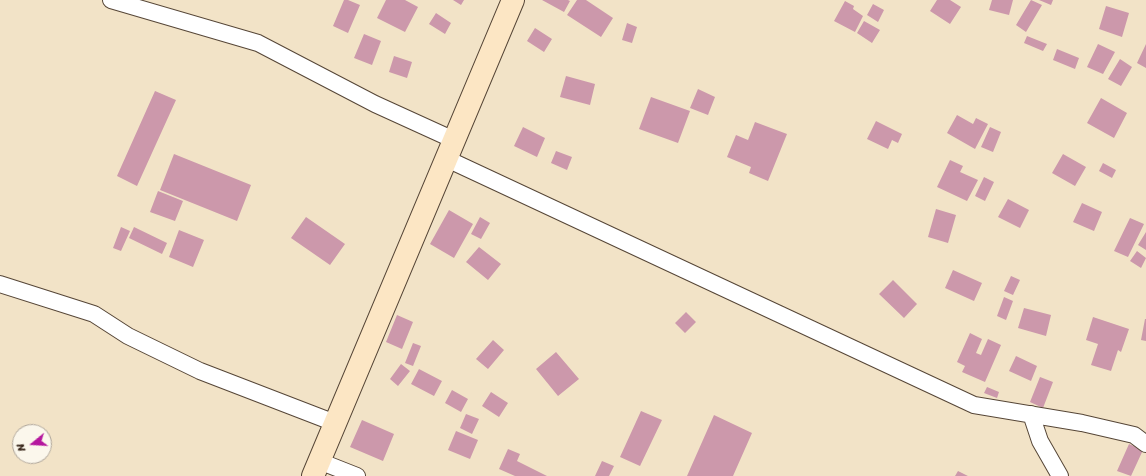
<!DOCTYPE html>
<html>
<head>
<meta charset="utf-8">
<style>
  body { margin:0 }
  #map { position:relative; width:1146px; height:476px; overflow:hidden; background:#f2e3c7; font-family:Sriracha,sans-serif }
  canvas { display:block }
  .north { position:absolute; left:12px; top:424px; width:40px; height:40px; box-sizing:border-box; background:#fbf7ec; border:1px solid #aea59a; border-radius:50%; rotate:252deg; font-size:11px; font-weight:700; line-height:16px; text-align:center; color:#3b2a1e }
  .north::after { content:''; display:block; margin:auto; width:14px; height:18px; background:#b5179e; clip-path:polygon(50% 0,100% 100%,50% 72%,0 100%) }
</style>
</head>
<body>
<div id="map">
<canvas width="1146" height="476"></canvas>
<div class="north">N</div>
</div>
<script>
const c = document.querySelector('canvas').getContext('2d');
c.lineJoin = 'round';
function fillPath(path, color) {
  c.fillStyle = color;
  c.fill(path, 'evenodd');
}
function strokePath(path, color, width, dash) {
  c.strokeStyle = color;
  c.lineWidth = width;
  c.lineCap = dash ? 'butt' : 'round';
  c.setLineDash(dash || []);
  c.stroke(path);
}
const building = new Path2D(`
  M344 0H348L360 5 348 33 333 26Z
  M386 0H405L418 7 405 32 377 18Z
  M453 0H464L461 5Z
  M542 0H568L570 1 564 12Z
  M577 0H586L613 18 601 37 567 15Z
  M937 0H950L961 7 950 24 930 11Z
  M992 0H1013L1009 15 989 10Z
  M1031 0 1042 5 1026 32 1016 25Z
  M1039 0H1053L1051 5Z
  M845 1 854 6 853 9 863 16 855 32 834 21Z
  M873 4 884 10 878 22 867 15Z
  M1106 6 1129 13 1122 37 1099 29Z
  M436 13 451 23 445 34 429 24Z
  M864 21 880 30 872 43 857 33Z
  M627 23 637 27 632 43 622 40Z
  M535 28 552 39 544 52 527 41Z
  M364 34 381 41 372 65 354 58Z
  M1027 36 1047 44 1043 51 1024 43Z
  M1098 44 1115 52 1103 74 1087 67Z
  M1146 44V68L1137 63Z
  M1057 49 1079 58 1075 69 1053 60Z
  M394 56 412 62 407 78 389 72Z
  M1120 59 1132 67 1121 86 1108 79Z
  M566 76 595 84 590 105 560 97Z
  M698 89 715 97 708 115 690 108Z
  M155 91 176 100 137 186 117 176Z
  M651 97 690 111 678 143 639 129Z
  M1101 98 1127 113 1114 138 1087 123Z
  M957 115 973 124 976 118 988 124 975 149 947 133Z
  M876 121 902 134 898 143 892 140 888 149 867 139Z
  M755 122 787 134 768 181 749 173 751 167 727 157 736 135 748 140Z
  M523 127 545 138 537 157 514 146Z
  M990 127 1001 132 993 152 981 147Z
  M556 151 572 157 567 170 551 163Z
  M174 154 251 185 237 221 160 190Z
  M1063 154 1086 167 1075 186 1052 173Z
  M950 160 963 166 960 172 978 180 967 201 937 187Z
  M1103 163 1116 170 1112 178 1099 171Z
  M984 177 994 182 985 201 975 196Z
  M158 191 183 201 175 221 150 212Z
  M1008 199 1029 210 1020 228 998 217Z
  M1082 203 1102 212 1094 231 1073 222Z
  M936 209 956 215 948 243 928 237Z
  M449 210 473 224 454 258 430 244Z
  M306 217 345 244 330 265 291 238Z
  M480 217 490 223 481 239 471 234Z
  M1130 218 1144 224 1128 257 1114 251Z
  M121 227 130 231 121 251 113 248Z
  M134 227 167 243 162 254 129 238Z
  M179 230 204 240 193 267 169 257Z
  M1146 232V250L1138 245Z
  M479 247 501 264 488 280 466 262Z
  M1137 251 1146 258 1141 268 1130 261Z
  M953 270 982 283 974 301 945 288Z
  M1011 276 1020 280 1013 295 1004 291Z
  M893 280 917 304 904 318 879 294Z
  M1004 297 1013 301 1006 320 997 316Z
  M1024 308 1051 315 1046 336 1018 328Z
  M686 312 696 322 685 333 675 323Z
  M397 315 413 322 402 349 386 342Z
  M1093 317 1129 329 1121 352 1118 350 1111 371 1091 365 1098 344 1086 340Z
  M1145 319H1146V341L1141 340Z
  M970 333 982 339 976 353 981 355 988 339 1001 345 985 382 962 372 965 366 957 362Z
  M493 340 504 350 488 369 476 359Z
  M413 343 421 346 413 366 405 363Z
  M556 352 579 379 558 396 536 369Z
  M1016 356 1037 366 1031 381 1009 371Z
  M401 364 410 371 398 386 390 379Z
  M419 369 442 381 434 396 411 384Z
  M1040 377 1053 382 1043 408 1030 402Z
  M987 387 999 392 997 398 984 393Z
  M452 390 468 399 461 412 445 403Z
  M491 392 508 403 499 417 482 406Z
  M641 411 662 420 640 466 620 457Z
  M466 414 479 419 472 434 460 428Z
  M714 415 752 433 733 476H687Z
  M362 420 394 434 383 461 350 447Z
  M456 431 478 440 470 459 448 450Z
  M1129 444 1143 450 1131 476 1117 471Z
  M508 449 520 454 517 461 547 476H515L499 469Z
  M602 461 614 466 609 476H595Z
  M958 471 968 476H955Z`);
const minor = new Path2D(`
  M111 0 258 43 375 104 454 140
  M447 159 974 405 1082 423 1134 435 1146 444
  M0 284 94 314 128 336 200 371 335 423
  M1031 414 1040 441 1060 476
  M319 461 357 476`);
const secondary = new Path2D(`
  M313 476 513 0`);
fillPath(building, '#cc98ab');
strokePath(minor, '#564637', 18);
strokePath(secondary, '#564637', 24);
strokePath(minor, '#fff', 16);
strokePath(secondary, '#fce6c4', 22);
</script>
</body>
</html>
